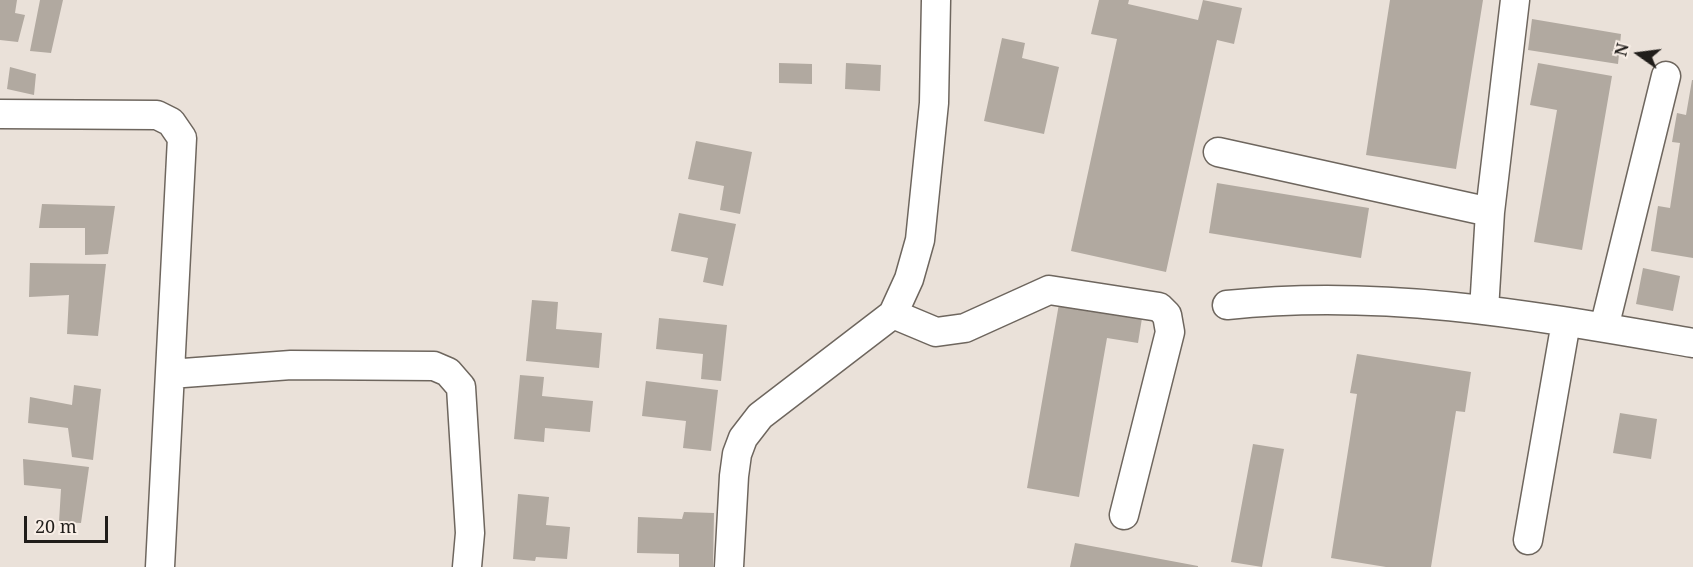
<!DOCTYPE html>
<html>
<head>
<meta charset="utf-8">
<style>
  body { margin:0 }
  #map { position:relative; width:1693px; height:567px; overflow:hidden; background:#eae1d9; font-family:"Noto Serif",serif }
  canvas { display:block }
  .north { position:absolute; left:1609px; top:24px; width:60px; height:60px; -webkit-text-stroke:4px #f8eee6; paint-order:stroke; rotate:284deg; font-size:16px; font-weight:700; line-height:24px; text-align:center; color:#201d1a }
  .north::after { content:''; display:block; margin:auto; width:21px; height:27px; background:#201d1a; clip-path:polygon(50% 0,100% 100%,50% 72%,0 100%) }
  .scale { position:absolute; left:24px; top:516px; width:84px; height:27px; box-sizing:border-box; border:3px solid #201d1a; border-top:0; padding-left:8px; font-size:18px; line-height:21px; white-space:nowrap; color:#201d1a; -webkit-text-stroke:4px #f8eee6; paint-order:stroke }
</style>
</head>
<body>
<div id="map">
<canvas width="1693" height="567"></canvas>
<div class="north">N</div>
<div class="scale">20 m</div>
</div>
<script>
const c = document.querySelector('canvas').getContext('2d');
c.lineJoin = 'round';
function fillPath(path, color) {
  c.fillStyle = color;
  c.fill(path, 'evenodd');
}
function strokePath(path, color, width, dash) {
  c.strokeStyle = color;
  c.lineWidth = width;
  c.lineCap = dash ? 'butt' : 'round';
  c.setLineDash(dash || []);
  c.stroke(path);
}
const building = new Path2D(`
  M0 0H17L15 13 25 15 18 42 0 40Z
  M40 0H63L51 53 30 51Z
  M1099 0H1129L1128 4 1198 20 1203 0 1242 8 1234 44 1217 40 1166 272 1071 251 1117 39 1091 34Z
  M1390 0H1483L1456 169 1366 155Z
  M1532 19 1621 34 1618 64 1528 50Z
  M1002 38 1025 43 1022 58 1059 67 1044 134 984 121Z
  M779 63 812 64V84L779 83Z
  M846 63 881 65 880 91 845 89Z
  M1538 63 1612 76 1582 250 1534 242 1557 110 1530 105Z
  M10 67 36 74 34 95 7 89Z
  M1692 80H1693V258L1651 251 1658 206 1670 208 1680 143 1672 142 1677 113 1686 115Z
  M696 141 752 152 740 214 720 210 724 186 688 179Z
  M1217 183 1369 208 1361 258 1209 233Z
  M42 204 115 206 108 254 85 255V228H39Z
  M679 213 736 224 723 286 703 282 708 258 671 251Z
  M30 263 106 264 98 336 67 334 69 295 29 297Z
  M1643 268 1680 276 1673 311 1636 304Z
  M1060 298 1143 312 1138 343 1107 338 1079 497 1027 488Z
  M532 300 558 302 556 329 602 333 599 368 526 361Z
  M659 318 727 325 721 381 701 379 703 354 656 349Z
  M1357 354 1471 372 1465 412 1456 411 1431 567H1386L1331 558 1357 394 1350 393Z
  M520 375 544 377 542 396 593 401 590 432 545 428 544 442 514 439Z
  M646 381 718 390 711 451 683 448 686 421 642 416Z
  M74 385 101 389 93 460 72 457 68 428 28 423 30 397 72 405Z
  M1620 413 1657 419 1651 459 1613 453Z
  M1253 444 1284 449 1262 567 1231 562Z
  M23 459 89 467 81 523 59 522 61 489 24 485Z
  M518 494 549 497 546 525 570 527 567 559 536 557 535 561 513 559Z
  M684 512 714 513 713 567H679V554L637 553 638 517 682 519Z
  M1075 543 1198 566V567H1070Z`);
const minor = new Path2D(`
  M0 114 157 115 171 122 182 138 160 567
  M1218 152 1490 212
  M1227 305C1387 288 1536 316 1693 343
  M1484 310 1490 212 1515 0
  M893 314 936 332 965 328 1049 290 1159 307 1167 315 1170 332 1124 515
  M1604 328 1666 76
  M170 374 291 365 434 366 448 372 461 387 470 533 467 567
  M1528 540 1566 322
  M729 567 734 476 737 454 743 438 760 416 893 314 909 279 920 240 934 103 936 0`);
fillPath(building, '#b1a9a0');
strokePath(minor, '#6e665e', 31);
strokePath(minor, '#fff', 28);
</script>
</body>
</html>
